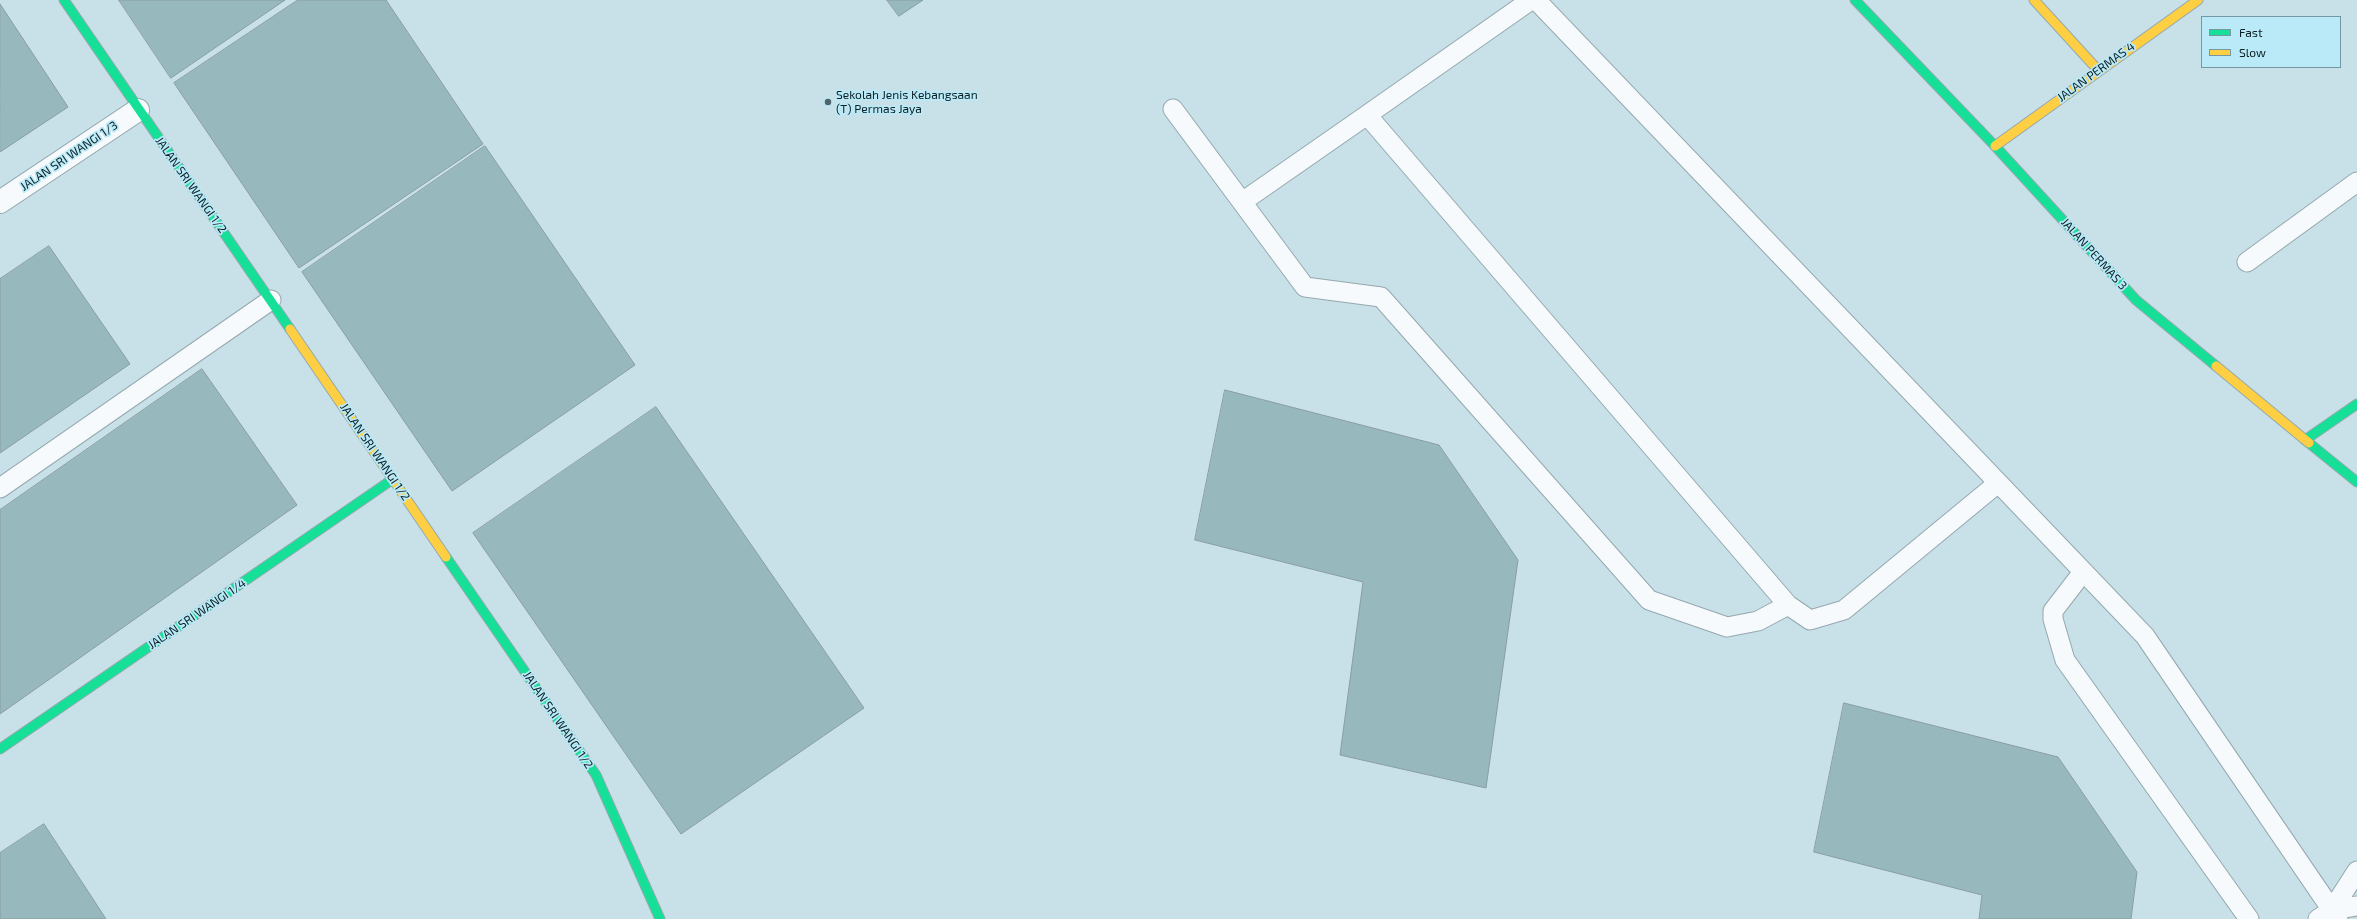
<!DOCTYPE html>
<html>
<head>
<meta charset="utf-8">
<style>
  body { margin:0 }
  #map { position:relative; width:2357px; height:919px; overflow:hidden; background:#c8e1e9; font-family:"Exo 2",sans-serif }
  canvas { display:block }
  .legend { position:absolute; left:2201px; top:16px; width:140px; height:52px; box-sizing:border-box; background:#bae9f7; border:1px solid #7599a3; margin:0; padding:5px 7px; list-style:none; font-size:12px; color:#0d2025 }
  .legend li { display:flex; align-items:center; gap:8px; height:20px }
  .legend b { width:20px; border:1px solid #7599a3 }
</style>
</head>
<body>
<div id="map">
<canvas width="2357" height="919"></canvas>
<ul class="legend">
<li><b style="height:5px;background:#16e098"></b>Fast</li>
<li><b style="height:5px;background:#ffcf43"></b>Slow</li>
</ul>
</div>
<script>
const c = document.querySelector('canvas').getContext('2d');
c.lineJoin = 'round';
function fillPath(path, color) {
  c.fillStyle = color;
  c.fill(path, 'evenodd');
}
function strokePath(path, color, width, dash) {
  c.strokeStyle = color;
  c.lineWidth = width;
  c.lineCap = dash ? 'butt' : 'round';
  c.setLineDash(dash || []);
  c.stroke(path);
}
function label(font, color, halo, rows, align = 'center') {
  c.font = font + ' "Exo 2",sans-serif';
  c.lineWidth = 3.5;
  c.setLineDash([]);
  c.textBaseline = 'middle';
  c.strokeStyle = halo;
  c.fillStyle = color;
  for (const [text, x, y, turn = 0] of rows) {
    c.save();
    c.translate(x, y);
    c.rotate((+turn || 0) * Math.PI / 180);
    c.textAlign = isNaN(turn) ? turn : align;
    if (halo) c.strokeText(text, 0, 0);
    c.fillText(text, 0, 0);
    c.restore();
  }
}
const building = new Path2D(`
  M119 0H285L171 78Z
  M298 0H386L483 144 299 268 174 83Z
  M887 0H923L899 16Z
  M0 4 68 107 0 152Z
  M485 146 635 365 452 491 302 272Z
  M49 246 130 364 0 453V279Z
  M202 369 297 505 0 714V510Z
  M1225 390 1439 445 1518 560 1486 788 1340 755 1363 582 1195 540Z
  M656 407 864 708 681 834 473 533Z
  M1844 703 2058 757 2137 872 2131 919H1979L1982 895 1814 852Z
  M44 824 106 919H0V853Z`);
const lane = new Path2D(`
  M1531 0 1367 115 1788 605 1810 620 1844 610 1998 483
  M1536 0 2145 636 2338 919
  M1173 109 1305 287 1381 297 1649 600 1727 627 1758 621 1788 605
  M1242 202 1367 115
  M2247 262 2357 182
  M0 488 271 300
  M2083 572 2053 611V619L2065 660 2249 919
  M2357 871 2332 910 2357 906
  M2318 919 2332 910`);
const street = new Path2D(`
  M0 202 138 110`);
const fast = new Path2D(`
  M64 0 290 329
  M1855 0 1995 146 2136 300 2216 366
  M2305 440 2357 404
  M2309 443 2357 482
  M446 557 596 775 660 919
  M0 749 393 479`);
const slow = new Path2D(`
  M2034 0 2098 70
  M1995 146 2198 0
  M290 329 446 557
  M2216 366 2309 443`);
const markers = [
  [828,102,4,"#4e646a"]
];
const streetNames = [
  ["JALAN PERMAS 4",2096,72,-36],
  ["JALAN SRI WANGI 1/3",69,156,-34],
  ["JALAN SRI WANGI 1/2",191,185,55],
  ["JALAN PERMAS 3",2094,254,48],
  ["JALAN SRI WANGI 1/2",375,452,56],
  ["JALAN SRI WANGI 1/4",197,614,-34],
  ["JALAN SRI WANGI 1/2",558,720,56]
];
const poiNames = [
  ["Sekolah Jenis Kebangsaan",836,95],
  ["(T) Permas Jaya",836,109]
];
fillPath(building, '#97b9be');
strokePath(building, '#899da1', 1);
strokePath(lane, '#94a8ae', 21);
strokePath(street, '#94a8ae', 24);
strokePath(fast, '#94a8ae', 11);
strokePath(slow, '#94a8ae', 11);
strokePath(lane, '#f7fafc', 19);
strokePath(street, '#f7fafc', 22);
strokePath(fast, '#16e098', 9);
strokePath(slow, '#ffcf43', 9);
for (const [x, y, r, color] of markers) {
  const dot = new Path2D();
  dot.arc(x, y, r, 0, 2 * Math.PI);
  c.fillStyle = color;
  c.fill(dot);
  strokePath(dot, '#bae9f7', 1.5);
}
label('12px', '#0d2025', '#bae9f7', streetNames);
label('12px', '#0d2025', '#bae9f7', poiNames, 'left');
</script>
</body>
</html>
